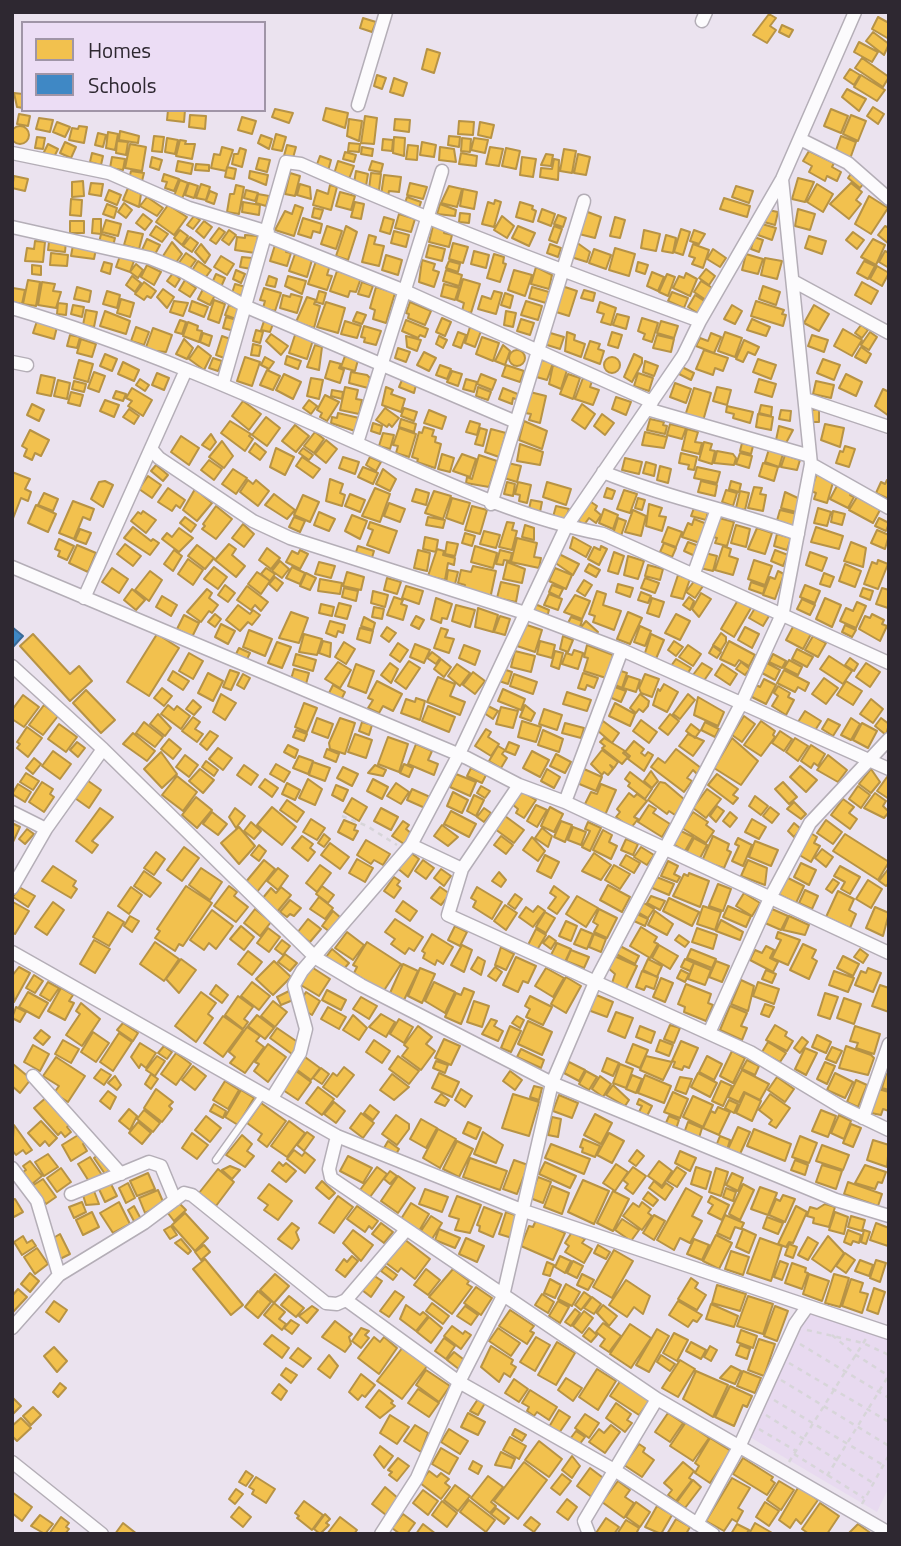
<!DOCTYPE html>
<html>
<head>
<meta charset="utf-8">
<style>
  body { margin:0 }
  #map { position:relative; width:901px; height:1546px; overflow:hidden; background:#ebe3ef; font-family:"Titillium Web",sans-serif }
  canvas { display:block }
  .frame { position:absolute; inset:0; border:14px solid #2e2831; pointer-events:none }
  .legend { position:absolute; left:21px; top:21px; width:245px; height:91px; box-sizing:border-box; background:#ecddf5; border:2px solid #a095a7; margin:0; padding:9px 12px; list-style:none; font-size:21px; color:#2e2831 }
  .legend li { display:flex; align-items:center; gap:14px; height:35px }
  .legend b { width:35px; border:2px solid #a095a7 }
</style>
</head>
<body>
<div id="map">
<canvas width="901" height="1546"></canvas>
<div class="frame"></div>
<ul class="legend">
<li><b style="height:19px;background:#f2c14e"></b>Homes</li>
<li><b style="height:19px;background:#3f88c5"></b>Schools</li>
</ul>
</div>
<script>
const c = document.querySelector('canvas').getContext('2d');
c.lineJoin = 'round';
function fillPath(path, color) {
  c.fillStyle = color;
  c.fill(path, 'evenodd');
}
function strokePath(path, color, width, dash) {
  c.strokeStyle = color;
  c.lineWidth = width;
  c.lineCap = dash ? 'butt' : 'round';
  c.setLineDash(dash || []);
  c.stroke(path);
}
const built = new Path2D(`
  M797 1306 889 1338V1487L877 1512 743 1433Z`);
const homes = new Path2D(`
  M769 14 776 18 770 26 776 30 767 43 753 35Z
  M878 17 889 23V39L872 29Z
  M363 18 376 22 372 32 360 28Z
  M782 25 793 30 789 37 779 32Z
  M873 32 889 44 884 55 866 41Z
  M859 42 878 52 872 62 854 52Z
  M427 49 440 53 434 73 422 69Z
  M862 58 889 77 883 87 855 68Z
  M850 69 860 75 854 85 844 78Z
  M377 75 386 78 382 89 374 86Z
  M861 75 885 90 877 101 854 87Z
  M394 78 407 83 403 96 390 92Z
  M847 89 866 99 859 111 842 97Z
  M14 93 23 94V108L17 107Z
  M873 107 884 114 878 124 867 116Z
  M326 108 348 113 345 128 323 120Z
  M275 109 293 113 289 123 272 117Z
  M831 109 848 116 841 133 824 126Z
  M168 110H185L184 122 167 120Z
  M19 114 30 116 28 126 17 124Z
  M190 115 206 116 205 129 189 127Z
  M851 115 866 121 858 141 843 134Z
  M365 116 377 118 374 144 361 143Z
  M242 117 256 121 252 134 238 130Z
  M39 118 53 120 50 132 36 129Z
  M349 119 362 121 359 141 347 136Z
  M395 119 410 120 409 132 394 130Z
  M459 121 474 122 473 135 458 134Z
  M57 122 70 127 65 137 53 132Z
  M480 122 494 125 491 138 478 135Z
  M79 126 87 127 84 143 69 140 72 128 78 129Z
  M11 135a9 9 0 1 1 18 0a9 9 0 1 1-18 0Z
  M120 131 139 136 138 143 119 140Z
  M108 132 118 134 115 150 106 148Z
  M98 133 106 135 103 147 95 145Z
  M276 134 286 137 282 151 272 149Z
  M261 135 272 139 269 149 258 143Z
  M154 136 164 137 162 152 152 151Z
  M449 136 460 137 459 147 448 145Z
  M841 136 856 142 850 159 835 153Z
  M37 137 45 138 43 149 35 148Z
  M394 137 405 138 404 156 393 153Z
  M167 138 178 140 175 154 165 152Z
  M462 138 471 139 470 152 461 151Z
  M474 138 488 140 485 153 471 150Z
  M383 139 393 140 392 151 382 150Z
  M180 140 186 141 185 144H195L192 159 176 156Z
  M117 141 128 142 126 155 116 153Z
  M65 142 76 147 71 158 60 153Z
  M422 142 436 145 434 157 420 155Z
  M349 143 360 144 359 152 348 151Z
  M48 144 58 149 53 159 43 154Z
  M130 144 146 147 142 171 125 168Z
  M287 145 296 147 293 158 284 156Z
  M408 145 418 146 417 160 406 159Z
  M222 147 233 150 226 171 211 168 214 154 220 155Z
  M362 147 373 149 372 156 361 154Z
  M440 147 454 149 456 162 439 160Z
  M490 147 503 149 499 166 486 164Z
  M240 148 246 150 242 167 232 164 234 154H238Z
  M506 148 520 151 516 169 502 166Z
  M564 149 576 151 572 173 560 171Z
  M809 151 834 163 832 167 841 172 837 181 827 176 825 181 809 172 812 166 803 161Z
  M345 152 356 155 354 162 343 159Z
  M92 153 103 156 101 165 90 162Z
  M461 153 477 156 476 166 459 164Z
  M546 154 553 155 551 166 541 165Z
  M578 154 590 157 586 175 574 173Z
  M320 156 331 160 328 171 316 167Z
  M112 157 125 159 123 170 110 168Z
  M152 157 162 160 159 170 150 167Z
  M522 157 536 159 533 177 520 175Z
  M259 158 270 160 267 172 256 169Z
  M554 159 559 160 558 180 540 177 541 168 552 169Z
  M178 161 193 164 191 174 176 171Z
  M338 161 354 166 349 179 334 174Z
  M372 161 383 164 381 172 369 170Z
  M196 164 209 165V171L195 170Z
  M227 167 236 169 234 179 225 177Z
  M131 171 144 173 142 181 129 179Z
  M250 171 268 175 266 185 249 178Z
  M356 171 368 174 366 186 354 183Z
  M852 172 864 183 860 188 848 178Z
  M290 173 300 176 295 196 285 194Z
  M371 173 381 174 379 190 369 189Z
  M164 174 179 179 174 191 165 188 167 182 162 181Z
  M384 175 401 177 399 192 389 191 388 196 381 195Z
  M14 176 28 179 25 191 12 188Z
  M798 178 814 182 805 202 792 199Z
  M180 180 188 183 182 199 174 196Z
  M83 181 84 196 72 197V182Z
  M91 183 103 184 101 196 89 194Z
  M189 183 198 186 194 198 185 195Z
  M410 183 427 187 423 199 407 195Z
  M851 183 862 192 856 200 861 204 849 219 830 204Z
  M201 184 210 187 206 200 196 198Z
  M300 184 310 187 311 199 297 195Z
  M817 184 833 194 823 212 807 202Z
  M236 185 244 187 239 214 227 212 230 194H234Z
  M330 185 337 187 331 210 313 205 317 190 328 194Z
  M449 186 462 189 457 207 441 203Z
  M736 186 753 191 749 203 732 197Z
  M128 188 141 194 139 207 123 200Z
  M463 189 477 192 474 209 460 206Z
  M109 190 121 195 117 205 105 200Z
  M246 190 258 193 255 201 244 198Z
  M210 191 217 194 214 204 206 201Z
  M340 192 355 196 351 210 336 206Z
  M258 194 269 196 266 206 256 203Z
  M869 196 888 208 871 234 855 224Z
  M147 197 163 208 157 216 140 206Z
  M407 197 421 202 418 211 404 206Z
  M724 198 750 206 747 217 720 209Z
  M71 199 82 200 81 216 70 215Z
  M495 200 501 202 494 227 482 224 488 202 494 204Z
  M243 202 260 205 259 215 242 212Z
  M355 202 364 204 361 219 351 217Z
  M520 202 533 206 532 209 536 211 533 222 516 217Z
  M124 203 132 210 126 218 118 212Z
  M107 204 117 208 114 218 103 214Z
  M440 204 456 210 455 216 437 214Z
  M168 205 187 217 174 235 156 222Z
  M295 205 303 208 294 236 275 230 285 211 292 214Z
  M314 208 323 210 320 219 312 217Z
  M542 209 555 214 551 226 538 221Z
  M798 209 815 214 810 230 795 226Z
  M768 210 778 212 775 225 764 222Z
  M585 211 601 217 595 238 579 234Z
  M460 213 470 214 469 223 459 222Z
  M143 214 152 221 145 230 136 223Z
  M399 214 415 219 411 232 395 228Z
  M558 215 566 218 563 227 554 224Z
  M194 216 200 220 193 229 187 225Z
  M502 216 514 226 507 238 494 230Z
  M384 217 394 220 390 234 380 231Z
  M615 217 625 220 620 238 610 236Z
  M303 218 322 224 320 233 313 231 311 238 298 234Z
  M93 219H101V234L92 233Z
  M106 220 121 224 118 236 102 232Z
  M70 221H84V233H70Z
  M204 221 212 227 204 238 196 231Z
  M762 224 776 228 772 240 758 235Z
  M156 226 168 234 162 242 150 235Z
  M327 226 342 231 336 249 321 244Z
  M346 226 357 232 348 260 336 256Z
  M433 226 445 228 444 233 452 235 449 247 429 242Z
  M518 226 535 233 529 246 512 238Z
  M554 226 562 229 557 243 549 240Z
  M885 226 889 228V244L878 235Z
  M219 228 225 232 216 244 210 240Z
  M681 229 690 232 683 255 674 252Z
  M180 230 188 236 182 245 174 238Z
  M229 230 236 235 229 245 222 240Z
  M644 230 660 234 656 251 641 248Z
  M694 230 705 234 699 244 690 241Z
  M128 231 143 234 139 249 124 245Z
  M394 231 409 235 406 247 391 243Z
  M853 232 864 240 857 249 846 240Z
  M101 234 115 238 113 246 99 243Z
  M245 235 258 236 255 253 235 250 237 237 245 238Z
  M369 235 376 237 374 244 384 246 379 266 362 262Z
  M666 235 676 238 673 253 662 251Z
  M809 236 826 241 822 254 805 248Z
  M190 237 198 243 192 252 183 246Z
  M754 237 763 240 759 252 751 249Z
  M147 239 160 245 154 256 142 250Z
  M873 239 885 245 876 265 861 257Z
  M35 241 45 242 43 262 25 261 27 248 34 249Z
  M49 242H66L65 252 48 250Z
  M172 242 182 254 175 264 163 256Z
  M576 242 590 252 587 262 571 257Z
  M453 243 468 247 463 263 449 259Z
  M201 244 210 255 205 263 195 252Z
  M550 244 561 248 558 257 547 253Z
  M693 244 709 250 703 268 692 264 695 258 689 256Z
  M73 245 96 249 94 259 71 256Z
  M275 245 287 248 286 252 291 253 287 266 270 261Z
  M429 245 445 249 442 261 426 257Z
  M615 248 635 254 629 276 609 270Z
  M594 249 611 255 606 269 589 263Z
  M713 249 726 258 720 267 707 259Z
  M474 251 489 255 486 268 471 264Z
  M885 251 889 253V268L879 262Z
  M51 253 68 255 67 266 50 265Z
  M186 253 196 260 188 271 178 264Z
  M295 254 312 260 307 277 289 271Z
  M494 254 504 257 503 263 506 264 500 282 487 278Z
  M746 254 763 259 758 274 742 270Z
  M386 255 402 260 398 275 382 270Z
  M120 256 134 261 130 272 116 267Z
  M221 256 234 264 227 275 214 267Z
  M242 257 252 258 251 269 240 267Z
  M765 258 782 261 777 279 761 275Z
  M422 260 435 264 433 270 439 272 434 287 419 282Z
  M198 261 211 270 203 281 191 272Z
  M316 261 330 265 327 275 332 276 327 290 308 284Z
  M449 261 460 264 458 272 446 268Z
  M864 261 875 266 868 279 857 273Z
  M104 262 112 264 110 274 101 271Z
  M638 262 648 265 645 274 636 271Z
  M136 264 143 270 138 278 130 272Z
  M32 265 41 266V275L32 274Z
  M147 265 161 272 154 285 141 277Z
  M877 266 889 273 882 286 870 279Z
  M536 267 552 275 549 289 531 284Z
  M706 269 715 276 709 285 699 278Z
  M236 270 245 274 241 283 233 279Z
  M446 270 462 275 459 286 443 281Z
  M514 270 532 275 525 296 508 290Z
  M337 271 361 278 356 292 350 291 348 297 330 291Z
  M652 272 664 277 658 291 647 286Z
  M173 273 180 279 175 287 167 281Z
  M686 273 697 279 690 296 673 288 679 276 684 278Z
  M216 274 225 278 221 287 212 283Z
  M667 274 675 277 668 296 659 292Z
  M132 276 141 283 135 292 126 285Z
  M269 276 277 279 275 287 266 285Z
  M288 276 306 281 302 294 285 286Z
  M463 279 480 284 471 313 462 311 464 303 457 300Z
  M28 280 40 282 36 306 23 304Z
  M185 280 196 288 190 297 179 290Z
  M701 281 714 289 706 300 694 292Z
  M42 282 55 284 53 291 61 292 56 308 38 305Z
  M144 282 156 291 151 298 147 296 144 300 135 294Z
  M362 282 373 286 369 297 358 294Z
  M862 282 878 291 871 304 855 295Z
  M235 284 246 287 243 296 232 293Z
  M444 284 459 288 455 300 441 296Z
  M559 285 577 291 569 316 553 311Z
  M763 286 780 292 776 305 759 299Z
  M77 287 91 291 89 302 74 299Z
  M376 287 395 293 386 323 373 319 375 310 370 308Z
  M532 287 549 292 546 303 529 298Z
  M13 288 25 290 22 304 12 302Z
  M264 288 281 293 275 311 263 308 265 301 260 300Z
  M163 289 174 297 167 308 157 297Z
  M203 289 215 295 210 305 198 299Z
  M584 290 595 293 593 301 581 298Z
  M107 291 120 295 117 308 103 304Z
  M319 291 326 293 323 304 316 302Z
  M494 291 502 293 496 314 478 309 482 296 491 299Z
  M672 292 688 298 684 308 668 301Z
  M505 293 513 296 510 308 501 305Z
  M291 294 302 297 297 313 280 308 283 295 290 297Z
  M695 295 706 302 699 314 688 307Z
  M307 297 316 300 314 304 320 306 314 328 296 322Z
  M121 299 134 303 130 317 117 313Z
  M214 300 225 304 219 323 208 319Z
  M174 301 188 303 183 316 170 312Z
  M192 301 208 307 204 317 189 311Z
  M526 301 542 306 538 320 521 315Z
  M756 301 784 310 782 314 786 315 783 326 751 316Z
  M326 302 345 308 338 333 317 327Z
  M410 302 431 311 425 325 408 318 409 314 406 313Z
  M600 302 616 308 611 325 601 322 604 314 597 312Z
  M58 303 67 304 66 315 57 314Z
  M73 305 84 307 82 317 71 314Z
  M229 305 240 309 236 319 225 315Z
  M732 305 742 311 735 324 724 319Z
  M814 305 829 314 819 331 804 323Z
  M86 310 97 312 94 327 83 325Z
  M105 311 130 321 126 334 100 326Z
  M506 311 516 313 513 327 504 325Z
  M357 312 366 315 362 324 353 321Z
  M617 314 629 317 626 329 613 325Z
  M226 317 237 320 234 331 223 328Z
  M442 318 451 322 445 336 436 332Z
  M642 318 658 323 652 342 643 339 645 334 638 331Z
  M521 319 534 323 530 335 517 331Z
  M752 319 770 327 766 336 747 330Z
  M180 320 186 322 182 334 175 332Z
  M406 320 428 329 425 337 420 335 418 338 402 331Z
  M37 321 57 327 54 339 33 333Z
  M264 321 273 324 270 332 261 330Z
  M345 321 361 326 357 338 341 334Z
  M661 321 678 326 674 338 657 333Z
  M188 322 198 326 197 330 202 331 199 342 183 336Z
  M861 325 868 330 862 338 855 333Z
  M364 326 381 331 376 345 364 342 365 338 361 337Z
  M136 327 149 332 144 345 131 341Z
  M470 327 481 331 475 347 465 343Z
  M153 328 172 335 166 352 145 350Z
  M843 329 862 340 852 356 834 346Z
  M256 330 263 332 260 343 253 341Z
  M296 332 314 337 307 359 289 353Z
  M458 332 466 335 461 348 453 345Z
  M547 332 564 337 560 349 544 344Z
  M567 332 575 335 574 340 585 344 581 357 565 351Z
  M612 332 622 335 618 348 608 345Z
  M725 332 742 338 735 357 718 351Z
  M870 332 877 337 869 350 861 345Z
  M203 333 212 336 209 346 200 342Z
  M711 333 721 337 714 353 696 346 700 338 708 341Z
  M271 334 288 346 281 355 266 341Z
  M70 335 80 337 77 348 67 346Z
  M657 335 674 339 671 352 653 348Z
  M812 335 828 340 824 352 808 346Z
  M222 336 233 340 227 359 216 355Z
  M406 336 421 340 417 351 407 347Z
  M439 336 447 340 443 348 436 344Z
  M482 337 499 343 493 361 476 354Z
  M81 339 96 344 92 357 77 353Z
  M184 339 193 348 187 359 176 354Z
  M744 340 759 347 755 355 748 352 743 362 736 359Z
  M590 341 600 344 598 349 604 351 600 364 584 358Z
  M253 344 261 346 259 356 251 355Z
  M315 345 322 347 319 370 307 367Z
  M503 345 510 351 505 365 495 361Z
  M198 346 211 356 204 370 189 359Z
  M861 347 871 354 866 363 855 357Z
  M398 348 410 352 406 362 395 358Z
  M509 358a8 8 0 1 1 16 0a8 8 0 1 1-16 0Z
  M704 350 728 358 723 371 715 368 713 375 696 369Z
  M424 352 436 358 429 371 417 365Z
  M105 354 117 359 112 371 100 366Z
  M634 354 642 358V363L632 382 624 377Z
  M287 356 301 361 298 369 285 364Z
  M345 356 358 360 355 371 341 367Z
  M604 365a8 8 0 1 1 16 0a8 8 0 1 1-16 0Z
  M245 357 260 362 252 386 237 381Z
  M265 357 274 362 269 369 261 365Z
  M213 358 222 361 218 371 209 368Z
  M758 359 776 365 771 379 753 372Z
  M823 359 840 365 834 380 817 373Z
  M79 360 93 364 88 382 74 378Z
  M542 360 553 363 547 380 533 376 538 361Z
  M330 361 341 364 339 368 344 370 340 383 325 378Z
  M645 361 658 366 654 376 643 372Z
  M123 362 139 370 134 381 118 374Z
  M440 365 451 369 447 379 436 375Z
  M506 365 524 371 520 382 502 376Z
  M553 365 567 370 561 389 549 384Z
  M682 367 694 373 691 380 679 374Z
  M267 370 280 376 273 390 260 385Z
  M452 371 462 374 458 386 447 382Z
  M94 372 105 376 99 392 88 388Z
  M351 372 367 375 370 378 368 388 349 383Z
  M157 373 169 378 164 390 152 385Z
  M638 373 653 378 649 391 634 386Z
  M284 374 301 382 293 399 276 390Z
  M481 374 496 380 492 390 477 384Z
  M568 374 580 378 573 399 560 394Z
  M846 374 862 382 856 396 839 388Z
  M41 375 55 378 51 396 37 393Z
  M311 378 323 380 319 399 307 396Z
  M583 378 592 381 590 387 599 390 593 405 575 399Z
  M140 379 149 385 145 391 136 385Z
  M466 379 477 382 474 392 463 389Z
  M759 379 776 384 772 397 755 392Z
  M58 380 70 383 67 399 54 396Z
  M402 380 416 385 414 393 399 387Z
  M74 381 86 384 84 392 72 389Z
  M816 381 834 385 831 398 813 394Z
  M675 383 691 389 686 403 670 397Z
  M345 387 358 390 356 399 362 400 359 414 340 410Z
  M386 387 393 390 391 394 405 399 401 412 382 405Z
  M478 387 491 392 488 400 476 396Z
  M717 387 731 390 727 405 713 401Z
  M132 388 152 400 143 416 128 406 132 401 126 398Z
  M503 388 520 395 518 400 513 398 512 404 499 399Z
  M694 388 711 393 703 421 685 416Z
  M883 389 889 392V416L875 406Z
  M332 390 343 392 342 399 331 396Z
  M116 391 126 394 123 401 113 398Z
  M71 392 83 395 80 406 68 403Z
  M530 392 546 396 540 423 529 420 531 414 525 413Z
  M325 395 339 402 327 421 320 417 322 413 317 410Z
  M616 397 631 402 626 415 612 409Z
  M105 400 119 405 114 417 100 411Z
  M309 400 317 406 311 414 303 408Z
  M243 401 261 414 249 430 232 416Z
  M32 404 44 410 39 421 27 415Z
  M582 404 595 414 585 429 572 420Z
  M761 405 772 407 771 416 759 413Z
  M727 406 753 412 750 423 733 418 734 414 726 412Z
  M385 408 399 418 392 427 389 424 387 427 376 420Z
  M404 408 417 412 414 421 401 416Z
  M129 409 139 416 134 424 123 417Z
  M819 409V422H812V410Z
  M429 410 446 417 442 429 424 423Z
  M781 410 791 411 790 421 779 419Z
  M338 413 359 418 355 431 331 423 332 417 337 418Z
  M602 414 614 423 605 435 594 426Z
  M758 414 773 417 771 430 756 427Z
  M266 417 280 428 267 446 252 435Z
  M401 419 416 424 414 432 399 427Z
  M650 419 664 422 663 425 667 426 665 434 647 430Z
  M230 421 251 434 249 436 253 439 245 451 221 433Z
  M470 421 480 424 477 435 466 432Z
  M524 421 547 431 542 449 519 440Z
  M373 423 382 426 380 434 371 431Z
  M670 424 686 428 682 439 667 435Z
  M825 424 844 428 840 447 821 440Z
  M295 425 309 436 296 452 282 441Z
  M779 426 793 430 786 443 776 440Z
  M424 427 434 430 432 436 436 437 435 442 441 444 435 468 417 462 418 459 412 457 419 432 422 433Z
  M399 428 416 434 409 457 396 453 398 446 393 445Z
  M480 428 487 430 483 446 475 444Z
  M491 429 506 433 499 457 485 452Z
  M687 429 698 432 695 442 702 443 699 454 682 450Z
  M30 430 49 440 41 456 35 453 32 460 24 456 27 449 22 446Z
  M315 432 324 439 314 453 304 446Z
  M645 432 667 437 664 448 642 445Z
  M383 433 394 435 390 449 379 446Z
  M211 434 216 442 210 450 202 445Z
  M181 436 199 448 189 465 171 452Z
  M326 440 337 449 326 463 315 454Z
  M222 441 233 456 224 468 209 457Z
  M704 442 712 444 710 450 715 451 712 464 699 460Z
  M255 443 266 452 260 460 249 452Z
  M742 443 753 446 751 454 740 451Z
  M520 444 543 452 540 465 517 461Z
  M845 446 855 449 849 467 836 463 840 451 843 452Z
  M276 448 294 457 285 475 270 467Z
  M303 448 313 455 309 460 299 453Z
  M769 449 783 454 779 467 765 462Z
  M717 451 733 454 736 458 734 465 714 463Z
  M681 453 697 457 694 470 688 469 689 465 679 463Z
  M740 453 752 456 749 468 736 464Z
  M442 454 454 458 450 472 438 469Z
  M462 454 476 459 470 477 453 471Z
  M479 455 497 461 489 487 466 483 467 477 472 479Z
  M785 455 800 460 797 470 781 467Z
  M302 457 320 469 313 478 296 466Z
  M343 457 359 462 355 474 339 468Z
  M370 457 381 462 376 471 366 465Z
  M625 458 642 462 639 474 622 470Z
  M209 460 222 469 214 480 201 470Z
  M646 462 656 465 654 476 643 473Z
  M508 463 521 466 517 482 504 478Z
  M763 463 778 467 774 481 759 476Z
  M156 465 168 475 163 481 151 471Z
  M660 466 671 469 668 483 657 480Z
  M363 467 378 473 373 484 358 477Z
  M697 467 720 472 717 483 694 478Z
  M233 469 247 478 236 494 222 484Z
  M383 469 396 479 390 491 376 484Z
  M12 472 30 479 25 489 31 492 28 501 21 498 12 521Z
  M817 473 834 479 827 503 814 499 816 493 811 491Z
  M148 476 161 485 152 498 139 489Z
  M330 479 343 484 340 493 345 495 342 506 326 501Z
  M248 480 253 484 256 480 269 491 258 506 240 492Z
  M887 480 889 481V499L876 493 881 482 885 484Z
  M105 481 113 485 103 507 91 499 99 482Z
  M701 481 717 485 715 496 698 492Z
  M731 481 741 484 739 492 729 489Z
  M507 482 515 484 513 496 504 494Z
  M518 482 531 485 527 503 519 501 520 495 515 494Z
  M547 482 571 489 566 505 543 497Z
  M838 484 852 491 850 495 854 497 848 508 830 499Z
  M754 487 762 488 760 494 766 495 763 511 748 508Z
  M168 488 185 500 180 508 176 505 172 511 158 502Z
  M375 488 390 494 380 522 362 516Z
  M607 488 615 491 612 499 604 497Z
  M195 489 212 503 197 521 183 510Z
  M416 489 429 493 426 505 412 501Z
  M624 490 637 494 630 513 617 509Z
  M726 490 737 493 733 506 722 502Z
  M434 491 451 496 443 519 425 513Z
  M740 491 749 493 745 510 736 508Z
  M785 492 800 499 796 512 781 508Z
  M44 493 58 499 53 511 38 505Z
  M274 494 295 510 287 519 265 505Z
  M350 494 365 500 360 512 345 506Z
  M303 495 319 502 310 522 294 515Z
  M857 497 880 510 873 523 849 510Z
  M452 498 470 503 463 524 446 518Z
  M638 498 645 500 642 510 635 508Z
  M531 500 542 502 540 512 529 509Z
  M588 500 597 506 595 510 601 515 596 523 589 518 584 525 575 518Z
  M73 501 94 509 90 520 83 517 74 539 59 533Z
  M389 503 405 509 400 522 384 516Z
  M649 504 662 508 659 516 666 517 662 531 646 526Z
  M36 505 56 514 48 532 28 523Z
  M216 506 232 519 216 539 202 529 205 526 203 524Z
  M472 506 487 510 480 534 465 530Z
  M556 506 569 509 565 521 553 517Z
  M694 508 708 512 706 520 691 516Z
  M818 508 831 512 827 526 814 523Z
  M604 509 618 515 613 529 599 523Z
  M633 510 646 516 641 536 625 532Z
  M780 510 797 514 793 529 776 524Z
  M143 511 156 520 146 533 131 521 138 512 141 514Z
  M833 511 845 514 842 525 831 522Z
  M319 512 335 519 329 531 314 525Z
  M352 515 367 521 360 539 345 531Z
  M185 517 196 525 191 532 180 523Z
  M294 517 305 521 300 532 289 527Z
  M428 517 445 520 443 528 426 525Z
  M618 518 626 521 621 536 613 534Z
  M719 518 734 522 727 546 715 543 717 538 713 537Z
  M879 518 889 523 886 531 875 526Z
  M694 519 707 524 700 543 682 537 688 523 692 525Z
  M370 522 397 531 389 553 367 545 373 530 368 528Z
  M507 522 514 523 512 530 517 531 512 550 499 547Z
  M243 524 254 534 244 547 232 538Z
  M525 525 534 528V540L522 537Z
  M736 525 750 529 746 547 731 543Z
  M133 527 151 541 153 539 159 543 150 555 124 538Z
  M668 527 682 532 676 547 662 542Z
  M816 527 843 536 839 549 811 542Z
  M179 528 193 538 179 552 162 539 167 533 172 537Z
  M757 528 772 533 765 554 748 549Z
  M80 529 91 533 86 544 75 540Z
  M877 530 889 535 885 549 871 543Z
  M484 531 500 535 496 548 480 544Z
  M465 533 475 536 472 546 462 543Z
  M777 534 791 538 787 550 774 546Z
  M425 537 438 540 436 552 423 549Z
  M573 537 591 547 586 557 570 548Z
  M517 538 537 543 534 557 541 558 539 568 511 562Z
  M59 539 74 546 67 560 58 556 60 551 55 549Z
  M447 542 458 544 455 556 445 554Z
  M688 542 699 546 695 556 684 551Z
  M851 542 866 548 863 567 844 561Z
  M664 543 676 548 672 557 660 552Z
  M125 544 141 556 133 566 117 554Z
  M229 544 236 549 232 555 245 566 236 577 215 560Z
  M77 545 96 553 88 572 69 563Z
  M197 545 214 558 205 569 188 556Z
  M358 546 374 551 371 561 355 555Z
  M475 546 497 553 493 568 471 562Z
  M601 546 607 549 599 565 588 559 594 547 600 550Z
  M723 546 731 549 729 556 738 559 733 575 715 570Z
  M267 548 280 558 271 569 259 560Z
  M437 549 444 551 443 555 455 558 454 565 448 563 445 580 428 576Z
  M174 550 182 556 173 571 164 564Z
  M300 550 308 554 300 569 286 562 292 551 298 554Z
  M418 550 430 553 427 571 414 568Z
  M500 550 512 553 510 561 504 560 503 565 496 564Z
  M775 550 788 555 783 566 771 561Z
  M614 552 624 556 618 574 608 571Z
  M810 552 827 558 822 571 806 565Z
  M705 553 717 556 713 571 700 568Z
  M559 554 579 564 573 575 554 562Z
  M628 556 644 561 638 579 624 575Z
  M188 559 203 570 193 585 178 574Z
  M754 560 772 566 765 585 748 579Z
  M878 560 888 564 878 589 864 584 872 562 877 564Z
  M280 561 289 569 282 578 272 571Z
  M319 562 335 566 331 578 315 574Z
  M507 562 525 569 522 583 503 579Z
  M589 564 600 570 596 577 585 571Z
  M845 564 861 571 855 587 839 581Z
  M648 565 663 569 660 580 645 576Z
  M473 566 496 571 490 599 463 592 465 585 458 583 461 570 471 572Z
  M214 567 227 577 218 589 204 579Z
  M292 567 305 573 300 584 286 578Z
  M112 568 128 579 119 593 102 582Z
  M266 568 275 574 270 581 261 574Z
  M555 568 572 575 566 589 549 581Z
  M448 570 458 572 455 584 446 583Z
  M150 571 162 580 149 601 135 590Z
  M778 571 784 574 775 599 763 595 770 577 775 579Z
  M257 572 270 581 261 594 248 584Z
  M347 572 364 577 361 590 343 586Z
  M306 573 316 578 310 590 300 586Z
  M824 573 834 577 830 587 820 584Z
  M678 575 690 579 683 599 671 596Z
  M275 577 283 583 277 591 269 584Z
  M387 578 401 582 397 594 384 590Z
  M645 578 659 583 655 593 641 588Z
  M320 579 342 583 340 594 318 591Z
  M584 580 592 585 585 596 577 591Z
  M695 580 703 586 695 598 686 592Z
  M501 582 519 586 516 602 497 598Z
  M751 582 765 587 763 594 749 589Z
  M618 584 633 588 630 597 616 592Z
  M225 585 235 593 228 602 218 595Z
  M552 585 563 589 559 597 549 592Z
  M805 585 820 591 815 603 800 597Z
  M247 586 268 602 261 611 255 605 251 610 237 600Z
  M406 586 423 591 419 604 402 598Z
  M344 588 358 591 356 601 342 597Z
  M863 588 873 591 870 600 860 596Z
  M882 588 889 590 888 608 876 604Z
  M132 589 145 600 136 610 124 600Z
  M207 589 212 593 209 598 218 605 212 613 209 611 201 622 187 612Z
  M373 591 388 595 385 607 371 603Z
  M597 591 606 594 603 605 621 611 614 630 593 622 595 616 589 614Z
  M641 592 651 596 648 603 638 600Z
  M701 593 711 599 699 617 692 609Z
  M549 594 562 599 558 610 544 605Z
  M575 595 590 601 582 619 564 612Z
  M162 596 177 605 171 616 156 607Z
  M394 597 403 600 401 604 407 606 403 620 387 615Z
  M689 597 694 601 690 610 683 605Z
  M436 598 452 604 447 619 442 618 441 623 431 619Z
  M652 598 664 602 659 617 647 613Z
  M825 598 841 605 832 627 816 619Z
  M802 599 815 605 810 615 797 609Z
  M738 600 751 608 734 637 721 629Z
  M857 602 866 606 856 628 840 621 846 608 853 611Z
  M339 603 351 606 347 619 335 616Z
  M321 604 334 607 332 616 319 613Z
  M535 604 549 610 547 617 533 612Z
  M238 605 250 614 253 610 260 615 252 625 248 622 240 631 226 620Z
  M456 605 475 610 470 627 452 621Z
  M374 607 384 609 382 619 372 617Z
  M478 608 498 615 493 632 475 627Z
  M755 608 769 616 763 626 749 618Z
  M291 612 308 618 299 643 279 638Z
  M628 612 642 618 630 644 617 639Z
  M215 614 221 619 215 627 208 622Z
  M676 614 690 621 680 640 665 633Z
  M872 614 884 620 882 624 887 626 880 641 859 629 865 616 870 618Z
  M184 615 199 623 192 637 177 629Z
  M416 616 424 620 419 629 411 625Z
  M500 616 510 619 505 635 494 632Z
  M364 617 375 623 373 630 361 626Z
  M571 617 582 621 579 629 567 625Z
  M330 621 345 625 343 633 338 631 336 637 326 633Z
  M586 621 598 632 594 637 581 627Z
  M221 624 235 631 228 644 215 637Z
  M524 624 542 630 535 652 517 646Z
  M794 625 811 634 803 649 786 640Z
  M845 625 856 630 852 637 842 632Z
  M640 626 651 631 645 646 634 642Z
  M387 627 396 633 389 642 381 636Z
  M745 627 759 634 752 648 738 640Z
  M360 628 373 631 370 643 357 639Z
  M441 628 448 630 445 637 454 639 449 653 434 648Z
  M249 630 272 639 265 656 243 647Z
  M721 633 726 637V642L721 650 713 645Z
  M33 634 70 674 79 666 92 681 70 701 20 646Z
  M157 634 179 648 149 696 127 682Z
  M304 634 322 639 317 655 299 652Z
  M651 634 664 640 655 661 644 656Z
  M563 636 573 640 568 652 560 649Z
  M813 636 826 643 818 657 805 650Z
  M323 641 331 643 330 657 319 653Z
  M540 641 555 645 552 658 537 654Z
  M674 641 683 647 676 656 668 650Z
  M729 641 755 655 749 666 739 660 735 666 720 659Z
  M277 642 291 647 282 668 268 663Z
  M344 642 355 649 346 664 335 657Z
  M398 643 408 650 400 662 390 655Z
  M415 644 430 650 424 663 410 657Z
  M464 645 480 651 475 665 459 658Z
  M587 645 613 655 606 678 584 671 588 658 584 657Z
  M688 645 701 654 693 666 679 657Z
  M713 646 721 652 717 658 709 653Z
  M239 648 250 653 246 661 235 656Z
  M797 649 813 657 807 667 792 659Z
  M574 650 583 653 578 669 562 664 566 653 572 655Z
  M515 651 535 656 531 672 511 667Z
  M555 651 563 653 559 669 551 666Z
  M432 652 440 658 436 664 427 658Z
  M189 653 203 661 193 679 179 671Z
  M296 654 316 660 313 671 293 665Z
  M773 654 786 661 782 668 769 662Z
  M829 656 852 671 843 684 820 669Z
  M850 658 858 664 854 671 845 665Z
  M441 659 451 667 444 677 434 669Z
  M676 659 691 668 686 676 671 666Z
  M789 660 802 667 798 675 784 668Z
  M409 661 420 668 406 689 395 681Z
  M338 662 351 670 340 688 325 679Z
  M741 662 750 669 745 675 736 669Z
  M390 663 398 669 391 683 381 675Z
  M702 663 712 669 703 682 693 675Z
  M767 663 780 670 775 680 762 673Z
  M866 663 880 672 870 687 856 677Z
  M356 664 374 671 366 693 348 686Z
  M457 664 470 673 460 686 448 676Z
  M722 664 737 674 730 685 715 675Z
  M294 669 309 673 306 684 291 679Z
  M503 669 512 672 508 684 499 681Z
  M230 670 239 673 231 690 223 687Z
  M618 670 627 673 622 688 613 684Z
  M784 670 809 683 805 691 798 687 795 692 777 683Z
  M173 671 189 681 183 690 168 680Z
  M473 672 485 681 475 694 463 685Z
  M208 673 223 681 213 701 198 693Z
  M583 673 598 678 594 688 587 685 585 690 578 688Z
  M243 674 250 678 244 689 237 685Z
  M514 674 537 682 533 694 510 686Z
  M645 674 659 679 652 697 641 693 639 688Z
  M628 676 640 680 636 692 623 688Z
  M438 677 455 684 450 696 465 702 460 715 427 702Z
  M824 678 838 688 826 704 812 694Z
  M764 679 776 685 766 704 750 696 756 685 760 687Z
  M377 681 402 694 393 711 383 706 379 713 368 708 373 700 368 698Z
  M846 681 862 691 853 705 837 695Z
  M664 684 678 692 667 712 653 705 658 689 660 691Z
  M333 685 345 692 341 700 329 693Z
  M612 686 626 691 621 702 607 696Z
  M778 686 790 693 788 697 794 700 786 715 772 706 778 696 774 693Z
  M162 688 172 696 164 706 154 698Z
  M503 689 525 699 521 710 498 701Z
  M86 690 115 720 101 733 73 703Z
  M567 692 591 700 587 711 563 704Z
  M221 694 236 703 225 720 213 712Z
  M640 694 649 701 648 706 643 712 639 709 636 713 630 708Z
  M688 694 695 700 680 719 673 714Z
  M23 695 39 707 24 727 12 719V710Z
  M698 697 724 712 718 726 694 715Z
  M416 698 425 701 420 720 401 713 406 699 415 702Z
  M871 699 883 709 873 723 860 714Z
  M193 700 201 707 194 715 186 709Z
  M304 703 317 708 307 732 295 727Z
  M615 703 635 714 630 726 609 716Z
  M44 705 58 716 43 735 29 725Z
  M168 705 174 710 177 706 190 716 181 729 161 714Z
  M525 705 535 713 531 721 520 717Z
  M428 706 455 717 449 732 422 721Z
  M488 706 498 711 493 719 484 713Z
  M501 707 518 711 513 728 496 724Z
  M544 709 562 715 557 730 539 724Z
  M805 711 821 721 814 732 798 722Z
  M158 714 171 728 165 736 150 724Z
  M670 714 679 721 668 735 659 728Z
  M744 716 755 724 742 742 732 735Z
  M193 717 200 722 195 729 203 734 197 742 182 731Z
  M317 718 333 724 328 738 312 732Z
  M340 718 355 723 345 754 330 749 329 743Z
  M851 718 860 724 851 740 841 735Z
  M881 718 889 724 886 735 875 726Z
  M828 719 840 725 833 736 822 729Z
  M641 720 657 732 649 743 633 731Z
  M522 721 541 727 536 742 518 737Z
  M603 721 619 733 612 743 597 730Z
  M761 721 775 731 773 735 775 737 761 756 744 745Z
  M144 722 163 737 155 747 136 733Z
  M362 722 372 725 369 735 359 731Z
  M705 722 719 729 715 737 701 730Z
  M565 723 584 728 581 738 562 733Z
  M862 723 877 731 868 748 853 740Z
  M59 724 77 737 66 752 48 739Z
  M691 724 700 731 695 738 686 731Z
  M27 727 42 738 28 757 17 748 20 744 17 742Z
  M486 729 491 732 488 737 499 744 491 756 475 746Z
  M296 730 307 734 304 741 293 737Z
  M543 730 563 739 559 752 538 745Z
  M210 731 218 736 207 750 200 744Z
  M780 731 792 739 784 751 772 743Z
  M133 733 155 751 147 761 123 744Z
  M355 734 372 740 366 758 348 752Z
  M688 734 704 741 693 756 679 746Z
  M388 737 408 744 399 772 378 764Z
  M604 738 625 751 623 753 628 757 622 764 602 748 605 746 600 742Z
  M732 738 758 761 741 785 714 768Z
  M795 738 808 746 798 761 786 752Z
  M169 739 181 749 173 759 161 749Z
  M634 741 644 749 641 753 645 756 648 752 653 755 644 771 628 759 630 756 625 752Z
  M77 742 85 748 78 757 70 750Z
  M509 742 519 746 515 755 505 751Z
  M416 744 432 751 428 760 438 764 434 775 408 764Z
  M288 745 298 750 295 758 284 752Z
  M811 745 825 754 818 766 814 763 811 768 801 761Z
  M498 746 505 750 502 754 507 758 501 768 489 761Z
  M218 748 232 758 223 770 209 759Z
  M327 749 339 754 336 762 324 757Z
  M676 749 701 768 697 774 693 770 687 778 692 781 684 792 651 767 658 758 665 763Z
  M602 750 618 762 614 768 610 765 613 769 608 775 604 772 602 775 591 764Z
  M53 751 71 764 60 779 42 766Z
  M532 751 549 760 540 777 523 768Z
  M161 752 177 774 162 788 144 769Z
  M556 754 571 762 565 773 550 766Z
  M185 755 198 765 189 777 176 767Z
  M828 755 847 770 838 782 817 770Z
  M299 756 313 761 308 774 293 768Z
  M34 758 41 764 33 774 26 768Z
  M206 761 218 770 214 776 202 767Z
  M313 762 330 768 325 781 309 775Z
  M276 764 290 772 284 782 270 774Z
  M404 764 413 768 409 777 400 773Z
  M244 765 258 775 251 785 237 775Z
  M375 765 386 770 383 776 368 773Z
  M800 766 817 780 806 792 790 777Z
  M343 767 358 774 352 786 337 778Z
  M471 768 486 775 482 783 467 776Z
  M200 769 214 780 203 793 189 781Z
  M547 769 560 777 554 788 541 781Z
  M584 769 602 777 596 791 577 783Z
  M871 769 880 782 871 793 859 784Z
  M651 771 658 781 652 788 644 781Z
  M630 772 652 789 645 799 628 786 630 783 625 779Z
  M26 773 39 781 33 790 20 782Z
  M456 774 476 782 470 796 450 787Z
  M717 774 738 789 733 795 738 798 733 804 708 785Z
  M177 776 197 792 183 811 162 795Z
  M887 777 889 778V799L877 791Z
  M84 778 101 790 89 808 72 796Z
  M265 779 278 788 272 797 259 787Z
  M308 779 322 789 315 805 299 798Z
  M373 779 388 787 382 799 367 791Z
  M42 782 53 789 50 794 54 797 44 812 29 802Z
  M660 782 665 783 685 800 675 815 669 811 667 814 648 800Z
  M783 782 797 797 789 804 775 789Z
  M287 783 300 790 295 800 282 794Z
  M396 783 409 792 401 804 387 796Z
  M18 784 31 792 25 802 12 794Z
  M601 784 616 790 605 815 584 806 591 792 597 794Z
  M336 785 348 790 343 801 332 795Z
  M481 786 490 791 485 798 477 793Z
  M858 786 870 795 861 808 849 799Z
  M412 789 430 797 425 808 407 800Z
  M707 789 721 799 706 818 693 808Z
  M521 791 536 800 524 818 516 813 518 809 512 804Z
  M453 792 468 800 462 813 447 806Z
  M629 793 634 797 637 794 647 801 634 817 638 819 631 828 616 817 620 812 617 809Z
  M875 793 886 801 883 806 889 812 884 818 864 808Z
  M474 795 484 800 476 816 467 811Z
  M755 796 768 806 761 815 749 806Z
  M196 797 212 810 197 828 182 815Z
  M352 798 367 807 359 821 344 812Z
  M843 799 854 807 849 813 857 819 850 829 831 815Z
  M287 800 304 812 297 822 280 810Z
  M794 802 806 814 801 819 787 809Z
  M536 805 547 810 537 827 527 821Z
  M649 805 656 809 653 813 670 824 662 837 638 822Z
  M717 806 724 811 716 822 710 816Z
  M272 807 296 827 282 845 257 825Z
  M550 807 563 814 554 832 541 826Z
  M770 807 779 814 772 823 763 816Z
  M100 808 113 817 92 841 98 845 92 853 76 841Z
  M235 808 245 816 236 828 229 817Z
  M381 808 398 817 391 830 374 821Z
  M484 808 491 813 484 822 477 817Z
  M451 811 476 824 469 837 444 824Z
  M212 812 227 824 218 835 203 824Z
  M693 812 708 822 706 825 714 831 706 843 682 828Z
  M730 812 737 818 730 827 723 821Z
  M505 816 524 830 514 843 495 829Z
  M311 819 325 828 317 840 303 832Z
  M752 819 766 827 759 839 745 832Z
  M344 820 356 825 354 830 358 831 353 840 338 832Z
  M826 820 842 832 833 844 817 833Z
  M403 821 409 825 406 829 412 834 404 844 392 836Z
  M561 821 572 825 565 842 554 837Z
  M251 822 261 831 254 839 244 831Z
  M588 822 601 828 590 851 582 847 590 831 585 829Z
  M12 823 20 827 12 844Z
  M794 823 801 829 794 837 788 831Z
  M442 825 458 837 448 846 434 836Z
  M239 827 255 846 239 864 221 843Z
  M573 827 586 832 581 845 568 840Z
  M542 828 552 836 548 847 535 838Z
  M27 829 34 834 25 844 19 839Z
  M603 830 612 835 609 842 617 846 611 859 593 850Z
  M681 831 693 837 685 851 673 844Z
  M809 832 817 837 814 843 820 846 811 862 796 853Z
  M324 834 330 839 324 847 318 843Z
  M845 834 889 862 878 880 833 851Z
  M302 836 313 844 310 848 315 852 308 861 292 848Z
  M501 836 513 845 506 854 494 845Z
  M713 836 729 844 727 850 731 852 724 868 702 861Z
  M532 837 545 851 538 861 523 850Z
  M694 838 707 845 699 860 686 853Z
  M738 838 752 845 743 866 732 861 739 846 735 844Z
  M626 839 638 844 633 855 621 850Z
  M366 840 390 854 383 865 374 860 371 864 357 855Z
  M755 841 778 850 771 866 749 857Z
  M330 843 349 857 340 869 321 855Z
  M259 845 266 851 259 861 251 855Z
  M184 847 199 858 182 881 167 870Z
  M641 847 654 855 647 865 634 857Z
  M822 849 833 857 826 867 815 858Z
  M156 852 165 859 154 875 144 868Z
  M410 852 419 859 408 877 396 867Z
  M594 853 611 865 601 880 582 871Z
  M545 855 559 862 551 878 537 871Z
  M626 855 640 863 634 873 620 865Z
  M357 859 373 868 365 882 349 873Z
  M264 860 275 869 257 892 245 883Z
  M423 860 434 868 426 879 415 871Z
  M748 860 767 868 765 885 741 876Z
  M668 861 678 866 674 874 680 877 677 882 661 876Z
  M801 863 816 870 809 885 794 877Z
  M320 865 331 873 317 892 306 883Z
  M614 865 630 874 620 889 605 880Z
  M53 866 76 881 73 886 77 889 71 898 42 881Z
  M840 866 860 877 850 894 841 889 845 882 834 876Z
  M201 868 222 882 210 900 189 885Z
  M278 868 288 876 278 890 267 881Z
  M889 868V883L886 886 879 881Z
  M441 869 451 876 444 886 434 878Z
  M144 871 161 883 150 897 134 886Z
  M499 872 506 880 501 887 492 881Z
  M689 873 709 881 700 907 673 896 684 874 688 876Z
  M654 876 674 884 669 895 650 887Z
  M784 876 804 886 796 903 776 893Z
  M394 877 400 881 397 885 401 888 394 898 384 891Z
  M833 879 839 883 832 893 826 889Z
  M868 880 882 889 871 908 856 899Z
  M718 884 731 889 723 911 709 906Z
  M608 885 630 897 622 912 600 900Z
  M186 886 212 903 183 946 179 944 175 951 155 938 160 931 157 929Z
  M229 886 237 892 234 896 248 907 236 922 214 906Z
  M322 886 334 895 328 903 316 894Z
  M554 886 569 897 557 914 548 908 556 897 550 893Z
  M19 887 35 896 28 907 13 897Z
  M131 887 142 895 129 914 118 906Z
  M281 887 291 895 277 912 262 899 271 888 276 893Z
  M440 887 450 894 441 905 431 898Z
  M477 887 502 902 492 919 473 907 476 901 471 898Z
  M805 890 818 896 812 909 799 903Z
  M838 891 854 899 849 910 856 914 850 928 826 917Z
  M744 893 760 903 752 916 736 906Z
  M515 894 522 899 515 909 508 904Z
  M577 896 598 908 586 927 566 914Z
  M651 896 665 901 660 910 647 903Z
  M319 897 333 908 325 919 310 909Z
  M669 898 699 912 692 926 663 911Z
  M290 900 301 908 294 916 290 914 287 917 280 912Z
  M403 901 417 911 410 921 396 911Z
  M13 902 29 911 15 934 12 932Z
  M53 902 64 910 47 935 35 927Z
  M642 902 654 909 648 918 636 911Z
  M505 905 517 913 506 930 494 921Z
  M538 906 545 911 533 927 519 917 526 907 533 912Z
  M703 906 721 912 715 930 697 924Z
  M728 906 751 916 746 927 723 917Z
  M875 907 889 913 883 936 866 928Z
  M255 909 271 922 260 936 244 923Z
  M599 909 617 918 607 938 594 932 598 925 593 922Z
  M772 909 788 916 781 930 765 923Z
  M212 910 233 926 216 949 209 943 204 950 190 940Z
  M333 911 341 918 330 932 322 926Z
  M655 911 673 924 667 935 648 925Z
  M108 912 124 922 109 946 93 937Z
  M545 912 555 918 546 933 536 927Z
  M637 914 648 919 645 926 634 921Z
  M130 916 139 921 132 932 124 926Z
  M789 916 809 925 805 935 783 930Z
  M308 919 321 929 310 942 297 933Z
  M395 919 423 937 414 951 409 948 405 954 391 944 395 939 385 932Z
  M721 920 743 932 740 940 716 931Z
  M566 921 577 926 571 941 559 936Z
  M241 926 254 937 244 950 230 939Z
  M455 926 467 932 460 946 448 940Z
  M641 927 657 937 654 942 658 944 650 958 630 946Z
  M268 928 280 937 269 952 257 943Z
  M697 928 717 935 713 949 692 942Z
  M536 929 546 935 537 950 528 945Z
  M581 929 593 934 587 949 574 944Z
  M347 932 364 945 353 960 335 948Z
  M778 932 800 940 788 965 772 958 781 940 776 938Z
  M432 934 453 947 443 964 437 960 435 965 423 958 425 953 422 951Z
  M594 934 606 939 601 952 589 947Z
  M679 935 689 942 685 947 675 940Z
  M549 936 556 941 551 949 543 943Z
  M94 940 110 949 95 973 80 964Z
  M282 940 290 946 283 955 275 949Z
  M155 942 179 959 164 981 140 964Z
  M367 942 401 964 383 992 354 973 357 967 353 965Z
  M557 943 571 949 565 962 551 955Z
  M803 944 816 950 812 958 817 961 809 979 790 970Z
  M462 945 472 950 464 972 451 965Z
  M659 945 678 956 670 969 652 958Z
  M620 946 639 956 635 964 616 954Z
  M766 946 774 950 770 958 778 962 773 972 750 960 755 950 762 953Z
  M501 947 514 954 506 970 495 965Z
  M332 949 349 963 343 970 326 957Z
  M691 949 716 959 712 968 687 958Z
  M860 949 868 955 863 963 854 957Z
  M571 950 589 957 584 968 566 961Z
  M248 951 262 962 252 975 238 964Z
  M285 954 297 963 290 971 278 962Z
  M612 955 637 966 626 989 612 983 615 974 607 967Z
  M843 956 859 964 853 976 837 968Z
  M478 957 485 961 481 975 471 969Z
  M516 957 536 966 528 983 523 981 518 992 503 985Z
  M181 959 196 970 179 993 166 979Z
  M648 959 662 966 657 977 643 970Z
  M685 959 694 963 690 971 681 967Z
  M274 961 291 977 273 995 256 979Z
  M716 961 729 966 722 982 709 977Z
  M694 963 711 970 705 985 688 979Z
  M403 964 418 971 404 1000 390 993Z
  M310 966 330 979 319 996 299 984Z
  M19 967 30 973 14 1002 12 976Z
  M495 967 502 972 496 981 488 976Z
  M420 968 435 974 422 1003 408 996Z
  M546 968 564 978 553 997 535 986Z
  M868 968 881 973 873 992 855 985 861 971 866 973Z
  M681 970 689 974 685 982 677 978Z
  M766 970 776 974 772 983 762 979Z
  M642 971 658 977 654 989 646 986 644 990 636 987Z
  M834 971 854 978 848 992 829 985Z
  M34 975 43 981 35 993 26 988Z
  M566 977 581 986 566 1013 551 1004Z
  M661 978 673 983 665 1002 653 997Z
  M741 980 754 986 748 1011 731 1004Z
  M48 982 59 988 50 1001 40 995Z
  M252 982 270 996 259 1010 241 996Z
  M434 982 455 992 445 1013 425 1001Z
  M758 982 779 989 774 1004 753 996Z
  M686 984 711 994 708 1003 713 1005 706 1021 684 1012 685 1007 678 1004Z
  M216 985 228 995 222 1003 210 994Z
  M880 985 889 988V1012L872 1006Z
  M61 988 73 995 69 1001 74 1003 65 1020 48 1011Z
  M464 988 474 992 461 1024 445 1017 456 993 461 995Z
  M327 990 346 1000 341 1010 322 1000Z
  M289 991 293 1000 281 1005 277 997Z
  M28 992 48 1003 39 1018 19 1007Z
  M201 992 216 1003 208 1014 213 1018 196 1042 175 1026Z
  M306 992 320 1001 312 1015 302 1009 300 1002Z
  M825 993 838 997 830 1019 818 1015Z
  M594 994 613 1002 607 1017 588 1010Z
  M238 996 253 1007 244 1019 248 1022 243 1029 225 1015Z
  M530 996 552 1007 543 1025 526 1017 530 1009 525 1006Z
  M361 997 377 1006 369 1019 353 1009Z
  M844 998 861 1004 854 1024 837 1018Z
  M273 1001 287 1012 275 1027 261 1016Z
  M474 1001 489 1006 482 1027 467 1022Z
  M81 1003 100 1019 82 1046 66 1035 80 1014 76 1011Z
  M765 1004 774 1007 769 1017 761 1014Z
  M730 1006 747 1013 741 1026 747 1028 742 1040 720 1030Z
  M16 1007 26 1012 20 1022 12 1018Z
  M328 1007 346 1017 339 1029 321 1019Z
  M616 1012 633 1018 625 1038 608 1031Z
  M381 1014 395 1022 386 1037 369 1027Z
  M257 1015 274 1028 265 1039 248 1026Z
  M353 1015 367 1028 359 1040 343 1030Z
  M223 1016 243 1030 223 1057 204 1043Z
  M517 1016 524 1020 520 1028 512 1023Z
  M399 1019 413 1027 404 1043 390 1034Z
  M491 1019 497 1021 494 1026 503 1031 498 1041 482 1034Z
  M528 1021 552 1032 542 1055 518 1044Z
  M123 1023 138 1033 133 1041 117 1030Z
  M670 1025 680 1028 674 1043 664 1039Z
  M775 1025 787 1032 785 1036 793 1041 787 1051 766 1040Z
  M418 1026 432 1037 426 1044 435 1051 421 1070 402 1056 408 1048 404 1045Z
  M510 1026 521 1031 511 1052 501 1048Z
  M640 1026 655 1032 651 1043 636 1037Z
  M855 1026 880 1034 874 1054 856 1048 858 1043 850 1041Z
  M247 1027 260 1036 256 1041 264 1047 245 1073 230 1063 235 1057 229 1052Z
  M277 1028 299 1043 292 1054 270 1038Z
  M41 1030 50 1037 43 1045 34 1038Z
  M93 1032 109 1043 96 1062 81 1052Z
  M119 1033 132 1042 113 1071 100 1062Z
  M817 1035 831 1042 826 1053 812 1047Z
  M802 1037 808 1042 800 1053 794 1048Z
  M444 1039 460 1046 451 1065 435 1058Z
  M63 1040 79 1049 71 1063 55 1054Z
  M374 1040 390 1051 382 1063 366 1052Z
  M660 1040 673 1045 669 1056 656 1051Z
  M681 1041 698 1048 689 1068 684 1066 682 1070 673 1067 675 1062 672 1061Z
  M768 1042 786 1053 780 1062 762 1052Z
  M140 1043 156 1053 146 1068 141 1064 139 1068 131 1057Z
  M268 1044 286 1057 268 1082 254 1071 259 1064 255 1062Z
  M633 1044 648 1050 640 1068 626 1062Z
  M33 1045 49 1054 40 1071 24 1062Z
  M164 1046 172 1052 167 1059 158 1053Z
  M846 1046 871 1055 874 1058 868 1075 839 1068Z
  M832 1047 842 1051 836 1063 826 1059Z
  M805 1048 817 1053 806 1075 795 1069Z
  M521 1049 544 1060 541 1068 517 1057Z
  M732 1051 745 1058 733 1083 720 1076Z
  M176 1053 191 1064 176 1085 161 1074Z
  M157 1056 165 1061 155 1076 146 1070Z
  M398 1056 419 1071 409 1084 389 1069Z
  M646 1056 672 1062 663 1080 640 1070Z
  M707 1056 722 1064 714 1080 699 1072Z
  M56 1057 85 1076 68 1102 54 1093 59 1086 43 1076Z
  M305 1057 320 1068 311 1080 296 1069Z
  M607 1058 619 1063 613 1076 602 1071Z
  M747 1060 759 1066 755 1075 742 1069Z
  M436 1061 448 1065 445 1073 433 1068Z
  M569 1062 585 1070 579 1081 564 1073Z
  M825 1062 835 1066 827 1084 817 1079Z
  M13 1064 31 1079 20 1093 12 1086Z
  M620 1064 633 1069 626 1088 613 1083Z
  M193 1066 206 1076 195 1090 182 1080Z
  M344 1067 354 1075 337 1097 323 1087 333 1073 337 1076Z
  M321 1068 329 1074 322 1084 313 1078Z
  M101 1069 111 1075 104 1085 94 1078Z
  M742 1070 769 1084 760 1100 744 1092 739 1102 728 1097Z
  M296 1071 311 1082 298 1100 283 1090Z
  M510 1071 522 1080 515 1090 503 1081Z
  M586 1071 597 1077 589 1090 579 1084Z
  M439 1073 459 1082 452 1097 432 1088Z
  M698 1073 717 1083 710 1097 691 1087Z
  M835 1073 853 1082 845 1098 827 1090Z
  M151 1074 158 1079 151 1089 145 1084Z
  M392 1074 409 1087 394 1100 380 1090Z
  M886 1074H889V1090L882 1088Z
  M632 1075 642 1079 636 1093 626 1089Z
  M645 1075 671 1086 664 1103 638 1093Z
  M115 1076 121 1085 117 1090 108 1083Z
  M600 1076 611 1084 603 1097 592 1089Z
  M680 1077 692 1079 686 1094 675 1090Z
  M777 1077 794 1089 785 1102 768 1090Z
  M856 1080 867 1085 858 1107 847 1102Z
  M225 1081 239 1090 228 1109 213 1100Z
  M721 1081 732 1086 723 1106 712 1101Z
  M613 1085 629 1100 625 1106 606 1095Z
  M534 1086 542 1088 539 1100 530 1097Z
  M318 1087 334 1099 322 1115 306 1103Z
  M156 1089 173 1102 169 1106 172 1109 162 1122 144 1108Z
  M461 1089 472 1096 465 1107 455 1100Z
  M878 1089 889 1092V1111L883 1109 881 1115 871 1113Z
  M241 1090 254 1098 238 1125 225 1117Z
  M108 1091 116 1097 110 1109 100 1101Z
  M673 1092 688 1099 680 1118 664 1112Z
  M745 1093 761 1101 752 1121 736 1113Z
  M441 1094 449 1100 445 1106 435 1102Z
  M513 1094 539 1102 529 1136 502 1128Z
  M770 1094 790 1108 776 1128 769 1124 772 1120 759 1110Z
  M559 1095 578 1103 572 1118 553 1111Z
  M48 1096 72 1123 67 1127 71 1132 65 1137 61 1132 58 1135 34 1108Z
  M693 1096 713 1105 703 1127 683 1117Z
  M639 1099 652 1106 647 1116 639 1112 642 1106 637 1104Z
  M729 1100 738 1104 734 1113 725 1108Z
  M334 1102 345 1111 336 1123 324 1114Z
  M261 1103 286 1121 267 1147 258 1140 262 1134 247 1123Z
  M214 1104 226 1111 223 1118 210 1111Z
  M370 1105 379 1112 373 1120 364 1113Z
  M718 1107 730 1112 719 1135 703 1128 711 1111 715 1113Z
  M129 1109 137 1116 130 1130 119 1121Z
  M144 1110 160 1123 153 1132 137 1119Z
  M821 1110 836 1116 828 1137 812 1131Z
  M361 1113 374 1123 363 1138 350 1128Z
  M595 1114 612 1123 601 1144 584 1135Z
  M396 1115 409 1124V1129L397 1145 382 1134Z
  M839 1115 851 1121 844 1139 831 1133Z
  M206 1116 221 1128 210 1142 195 1130Z
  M669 1116 679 1120 676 1129 665 1125Z
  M552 1117 561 1119 558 1137 548 1135Z
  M421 1119 437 1128 426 1148 410 1139Z
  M41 1121 57 1138 49 1146 45 1141 40 1146 28 1133Z
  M289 1121 305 1133 287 1157 271 1146Z
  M138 1122 151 1133 142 1144 129 1133Z
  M468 1122 481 1128 476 1139 463 1133Z
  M688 1122 702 1128 699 1138 684 1133Z
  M851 1124 861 1128 853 1147 843 1143Z
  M14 1125 32 1150 26 1154 23 1150 16 1155 12 1150Z
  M738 1127 750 1132 740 1154 728 1149Z
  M438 1129 456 1139 440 1168 423 1158Z
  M754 1129 791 1144 785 1161 747 1146Z
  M83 1132 88 1141 83 1144 87 1151 71 1161 62 1145Z
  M307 1132 314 1137 304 1151 297 1145Z
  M483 1132 503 1145 496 1163 474 1154Z
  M192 1133 208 1145 197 1159 182 1148Z
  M609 1133 624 1141 612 1163 597 1155Z
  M242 1135 252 1144 247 1151 254 1156 245 1167 226 1155Z
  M720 1136 730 1140 727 1150 716 1146Z
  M800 1136 817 1143 809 1163 792 1157Z
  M583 1139 600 1146 595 1157 582 1152 583 1148 580 1147Z
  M873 1140 889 1145 887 1167 867 1160Z
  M388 1141 399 1149 395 1156 384 1148Z
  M457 1141 473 1149 459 1177 443 1169Z
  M551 1144 590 1159 584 1174 545 1158Z
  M822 1145 849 1155 843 1170 816 1161Z
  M294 1150 302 1156 305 1152 315 1160 305 1173 287 1159Z
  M637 1150 644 1156 636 1166 629 1161Z
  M680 1151 696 1158 690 1171 675 1163Z
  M100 1153 112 1168 105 1174 94 1158Z
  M48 1154 58 1167 44 1176 35 1162Z
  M348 1156 372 1168 363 1183 340 1171Z
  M90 1157 102 1175 90 1183 78 1164Z
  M470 1158 507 1171 500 1190 463 1177Z
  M514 1160 528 1165 517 1194 503 1189Z
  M795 1160 808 1165 805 1175 791 1170Z
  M30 1161 42 1176 32 1184 23 1172 26 1170 23 1166Z
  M659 1161 672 1171 662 1186 648 1176Z
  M279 1162 283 1166 286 1163 296 1171 286 1182 272 1171Z
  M545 1162 576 1176 570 1188 539 1174Z
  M616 1164 628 1172 615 1191 603 1183Z
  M822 1165 842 1171 836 1189 816 1182Z
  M865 1165 886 1172 882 1183 878 1182 875 1189 855 1183Z
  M230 1166 240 1170 232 1179 222 1170Z
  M377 1167 387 1174 370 1197 360 1190Z
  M633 1167 646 1176 633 1194 625 1188 628 1184 623 1180Z
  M677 1167 686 1173 677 1187 667 1181Z
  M696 1167 711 1172 706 1189 691 1184Z
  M61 1168 71 1182 57 1192 47 1178Z
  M716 1168 728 1172 721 1196 709 1192Z
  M218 1169 234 1182 216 1206 199 1193Z
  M390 1171 397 1176 390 1184 384 1179Z
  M148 1173 155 1189 137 1196 130 1181Z
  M732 1173 743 1178 738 1191 726 1185Z
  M398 1176 415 1188 398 1213 381 1201Z
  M538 1177 551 1182 543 1203 530 1198Z
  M43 1179 56 1197 46 1204 32 1186Z
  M583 1180 609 1191 594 1224 568 1212Z
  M322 1181 335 1193 329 1199 316 1188Z
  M654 1181 662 1188 666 1183 673 1188 665 1200 649 1188Z
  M110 1182 117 1196 105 1202 98 1187Z
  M848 1182 882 1194 878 1206 844 1194Z
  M128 1183 135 1198 126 1203 119 1188Z
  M269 1184 292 1201 278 1220 264 1210 268 1205 258 1198Z
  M743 1184 754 1190 740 1220 729 1214Z
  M552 1186 569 1193 562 1214 544 1207Z
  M760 1187 777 1193 768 1215 751 1209Z
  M686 1188 702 1197 692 1216 702 1221 690 1243 680 1238 674 1250 657 1240Z
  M726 1188 736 1192 733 1201 723 1197Z
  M425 1189 448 1197 442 1212 419 1204Z
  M158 1190 164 1204 145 1213 139 1198Z
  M94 1191 99 1204 86 1205 83 1195Z
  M613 1191 629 1199 613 1231 597 1223Z
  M648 1192 658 1200 653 1206 643 1199Z
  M783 1195 795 1199 785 1222 769 1215 776 1199 780 1201Z
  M338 1196 353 1207 334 1233 319 1223Z
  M457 1196 481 1205 470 1233 455 1230 459 1219 449 1216Z
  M711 1196 729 1205 722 1220 708 1213 713 1205 708 1202Z
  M15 1199 23 1212 12 1218V1200Z
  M82 1202 86 1212 74 1218 69 1207Z
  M119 1202 130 1224 113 1233 100 1213Z
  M178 1202 186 1210 174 1221 167 1212Z
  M642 1202 651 1209 648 1213 652 1216 642 1230 623 1216 633 1203 639 1207Z
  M411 1203 429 1214 419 1231 401 1219Z
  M825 1204 835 1207 829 1227 813 1223 814 1218 807 1216 810 1207 817 1209Z
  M134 1206 141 1219 135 1223 128 1210Z
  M357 1206 378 1221 372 1229 369 1226 365 1232 347 1219Z
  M796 1206 807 1212 793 1243 789 1242 786 1247 778 1244Z
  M484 1207 502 1214 493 1237 479 1231 480 1226 477 1225Z
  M92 1212 99 1227 83 1235 76 1220Z
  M506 1212 518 1216 512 1238 499 1234Z
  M835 1212 848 1217 844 1234 829 1230Z
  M185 1213 208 1238 195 1251 172 1225Z
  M654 1215 665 1221 654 1240 643 1233Z
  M725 1215 744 1223 741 1229 735 1227 730 1239 717 1233Z
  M431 1216 442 1223 432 1239 421 1231Z
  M851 1216 865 1220 862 1231 848 1227Z
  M767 1217 783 1223 778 1234 763 1228Z
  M622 1219 639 1230 631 1241 615 1230Z
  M536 1220 565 1233 553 1260 521 1246 529 1226 533 1227Z
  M292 1223 299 1228 296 1232 299 1240 292 1249 278 1239Z
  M381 1223 393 1232 384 1243 372 1234Z
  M876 1223 889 1228V1252L888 1246 870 1240Z
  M171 1226 177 1235 170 1239 164 1230Z
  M439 1229 460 1238 455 1248 435 1240Z
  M743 1229 756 1235 749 1253 736 1247Z
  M353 1230 373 1245 361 1261 343 1243Z
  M848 1230 861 1235 859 1243 853 1241 851 1245 844 1242Z
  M864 1230 870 1232 866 1244 861 1242Z
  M572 1232 585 1239 582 1243 592 1249 584 1263 565 1252 569 1246 565 1243Z
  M60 1234 70 1254 60 1259 50 1240Z
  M716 1235 732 1243 719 1269 703 1261Z
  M23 1236 27 1243 32 1240 36 1246 22 1255 14 1242Z
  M828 1236 844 1253 831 1272 812 1259Z
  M808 1237 818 1243 808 1260 798 1255Z
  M466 1238 484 1246 477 1262 459 1254Z
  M760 1238 782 1246 771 1281 747 1273Z
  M181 1239 191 1251 188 1254 175 1243Z
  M404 1239 430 1259 415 1279 401 1268 398 1272 386 1263Z
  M694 1239 709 1245 702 1260 687 1254Z
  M789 1244 797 1247 793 1258 785 1255Z
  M204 1245 210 1252 201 1260 195 1252Z
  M598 1245 610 1252 606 1259 594 1253Z
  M37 1248 48 1264 35 1274 24 1257Z
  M614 1250 633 1261 612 1298 593 1287Z
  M731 1251 749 1257 743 1275 725 1269Z
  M845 1253 855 1260 846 1273 836 1266Z
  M352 1256 358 1261 345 1277 336 1270 344 1259 347 1262Z
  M560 1256 571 1261 565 1273 555 1267Z
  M205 1259 243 1305 231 1315 193 1269Z
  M860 1260 873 1265 869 1276 855 1271Z
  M876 1260 886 1263 880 1282 870 1278Z
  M573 1261 583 1266 577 1278 567 1273Z
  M780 1261 788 1264 782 1280 774 1277Z
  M547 1262 554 1265 550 1276 543 1274Z
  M792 1263 806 1268 805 1272 808 1273 802 1289 785 1283Z
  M385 1266 397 1275 393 1280 381 1271Z
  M426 1269 440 1280 428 1295 414 1285Z
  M453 1269 469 1281 467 1284 472 1287 452 1314 429 1297Z
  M30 1273 39 1281 30 1292 21 1284Z
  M275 1274 289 1286 274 1303 260 1290Z
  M582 1274 594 1280 588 1290 577 1285Z
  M809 1274 829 1281 822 1301 803 1294Z
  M834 1274 849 1278 840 1307 825 1303Z
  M373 1275 382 1281 371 1297 362 1290Z
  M691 1278 698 1283 695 1288 706 1295 697 1310 678 1299Z
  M550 1279 561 1285 555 1298 544 1293Z
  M851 1279 863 1283 860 1292 868 1294 862 1313 842 1306Z
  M626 1280 650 1296 643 1314 634 1307 627 1317 609 1305Z
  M566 1284 580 1292 572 1306 558 1299Z
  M717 1285 746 1294 740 1311 712 1303Z
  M476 1287 492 1298 481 1315 464 1303Z
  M874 1288 885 1292 878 1314 867 1310Z
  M18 1289 27 1297 13 1312 12 1296Z
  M258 1291 271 1302 258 1318 245 1307Z
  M395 1291 404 1297 389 1317 380 1311Z
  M584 1292 591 1297 581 1310 575 1305Z
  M542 1294 554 1302 548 1313 535 1305Z
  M289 1296 304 1308 296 1317 281 1305Z
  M748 1296 773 1304 763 1334 737 1326Z
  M592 1297 601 1304 594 1314 584 1308Z
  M54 1301 67 1310 59 1322 46 1312Z
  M558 1301 569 1307 560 1323 549 1316Z
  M678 1301 702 1315 697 1322 693 1320 688 1327 669 1315Z
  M274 1303 285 1312 279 1319 286 1324 282 1330 264 1315Z
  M432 1303 449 1316 443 1324 426 1311Z
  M711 1304 738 1316 734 1327 706 1319Z
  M406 1305 420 1315 423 1312 428 1316 416 1331 400 1319Z
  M603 1305 617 1316 609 1326 597 1313Z
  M312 1306 318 1310 307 1323 299 1316Z
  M465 1306 478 1315 471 1325 457 1316Z
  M775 1306 788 1311 777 1341 764 1336Z
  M575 1309 580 1313 571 1326 565 1322Z
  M510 1310 534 1326 530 1331 534 1333 527 1344 499 1326Z
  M584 1311 593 1318 582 1333 573 1326Z
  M429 1317 442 1328 431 1343 417 1332Z
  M291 1320 299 1325 292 1334 284 1328Z
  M335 1321 352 1334 349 1337 351 1344 345 1352 322 1337Z
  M603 1323 621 1336 609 1352 600 1346 605 1339 596 1332Z
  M630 1324 651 1338 631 1368 610 1354Z
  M452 1326 463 1334 465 1331 471 1335 461 1349 444 1336Z
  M361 1328 369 1331 365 1335 369 1338 361 1348 352 1341Z
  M498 1328 520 1343 511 1356 489 1341Z
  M589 1328 597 1335 591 1342 583 1336Z
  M657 1329 669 1336 649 1372 636 1365Z
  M741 1330 757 1336 753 1348 737 1342Z
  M674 1333 688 1340 677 1361 663 1353Z
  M272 1335 289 1348 282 1358 264 1344Z
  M374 1337 380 1342 384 1337 397 1348 379 1374 358 1358Z
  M536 1337 550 1345 535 1371 520 1362Z
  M444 1338 455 1346 446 1359 435 1351Z
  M759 1339 775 1344 764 1376 748 1370Z
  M557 1342 575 1353 556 1385 538 1375Z
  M691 1342 706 1350 701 1359 686 1351Z
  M740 1345 750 1349 747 1359 736 1355Z
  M491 1346 513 1360 511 1364 516 1367 510 1377 504 1373 499 1382 481 1367Z
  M710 1346 717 1350 711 1361 704 1357Z
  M54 1347 67 1361 57 1372 44 1356Z
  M403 1347 428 1365 402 1399 377 1381Z
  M298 1348 311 1358 303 1367 290 1358Z
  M454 1352 467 1362 460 1370 447 1360Z
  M329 1355 338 1366 330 1378 318 1369Z
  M661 1355 675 1364 670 1371 657 1362Z
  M680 1360 695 1369 678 1397 662 1388Z
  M731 1366 741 1371 735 1384 720 1378Z
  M286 1368 297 1375 291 1383 281 1375Z
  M597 1369 616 1381 598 1410 579 1397Z
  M426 1370 450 1386 439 1402 416 1385Z
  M696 1371 728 1385 713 1417 683 1399Z
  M743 1371 761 1378 755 1393 737 1386Z
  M361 1374 375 1385 365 1397 362 1395 358 1400 349 1392Z
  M566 1378 582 1388 573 1401 558 1390Z
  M514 1379 528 1389 519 1402 505 1393Z
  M621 1380 650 1400 639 1415 610 1396Z
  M60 1383 66 1388 58 1397 53 1392Z
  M279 1384 287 1391 281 1400 272 1393Z
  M730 1386 752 1396 747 1407 743 1405 734 1426 715 1417Z
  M418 1389 439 1403 429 1417 408 1403Z
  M379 1390 393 1401 391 1403 395 1406 380 1418 366 1407Z
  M530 1390 557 1407 549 1420 537 1412 534 1416 527 1411 529 1407 522 1403Z
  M12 1397 21 1406 12 1415Z
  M478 1399 485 1403 478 1415 470 1411Z
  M616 1403 631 1414 627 1420 632 1423 625 1432 606 1418Z
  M33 1407 41 1415 31 1425 23 1416Z
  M559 1410 570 1417 559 1433 549 1427Z
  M468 1413 485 1422 478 1435 461 1427Z
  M668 1413 683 1423 670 1442 655 1432Z
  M585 1414 599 1423 589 1438 575 1428Z
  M390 1415 409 1427 397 1444 380 1433Z
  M21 1418 31 1428 17 1441 12 1436V1426Z
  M686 1422 709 1438 693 1461 670 1446Z
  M415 1425 428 1433 421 1452 404 1441Z
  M611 1425 620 1432 605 1453 589 1442 599 1429 604 1433Z
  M449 1429 468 1441 460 1454 441 1442Z
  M515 1429 526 1435 522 1441 512 1435Z
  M576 1431 585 1437 579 1445 570 1439Z
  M510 1437 526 1446 519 1459 503 1450Z
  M710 1438 731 1451 710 1483 695 1473 699 1466 695 1463Z
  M539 1441 562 1459 549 1477 525 1460Z
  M639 1444 645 1448 643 1452 654 1460 642 1477 624 1465Z
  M380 1446 393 1456 384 1468 374 1455Z
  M441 1448 458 1458 449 1474 432 1464Z
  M501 1452 515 1459 511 1468 495 1465Z
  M572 1456 580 1466 572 1478 562 1470Z
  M398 1458 409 1466 397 1481 389 1475 392 1472 388 1470Z
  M743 1458 773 1477 771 1480 775 1483 767 1495 733 1474Z
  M473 1461 482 1466 478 1474 469 1469Z
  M524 1462 547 1480 518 1519 494 1501Z
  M683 1462 694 1471 689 1478 692 1480 676 1501 668 1495 672 1490 664 1483Z
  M590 1468 606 1480 593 1498 577 1486Z
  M246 1471 253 1476 246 1486 239 1482Z
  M429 1471 437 1477 441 1473 449 1479 445 1483 450 1487 441 1499 420 1483Z
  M562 1474 571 1481 560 1495 551 1488Z
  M488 1476 503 1487 491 1502 496 1506 490 1513 471 1498Z
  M256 1477 275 1489 266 1503 252 1494 254 1490 249 1487Z
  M732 1478 750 1488 738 1508 743 1511 737 1522 732 1519 724 1531 706 1521Z
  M693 1480 701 1487 685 1508 677 1502Z
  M618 1481 630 1490 625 1497 634 1503 624 1518 602 1502Z
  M779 1481 794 1490 781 1510 767 1500Z
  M455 1485 470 1496 458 1511 444 1500Z
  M799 1486 818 1500 801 1524 796 1519 790 1528 779 1520Z
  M385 1487 399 1499 386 1515 372 1504Z
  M236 1489 243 1494 235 1504 229 1499Z
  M423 1490 438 1501 428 1515 413 1503Z
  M12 1492 32 1507 22 1521 12 1513Z
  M567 1499 577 1507 568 1520 557 1512Z
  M469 1500 495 1520 486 1532 460 1512Z
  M304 1501 323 1515 312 1530 297 1518 299 1516 295 1513Z
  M442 1501 457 1513 447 1527 432 1515Z
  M636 1502 650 1512 640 1527 626 1517Z
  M765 1502 779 1511 769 1526 756 1517Z
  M820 1503 839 1516 827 1534H809L802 1529Z
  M657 1506 672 1515 661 1534 645 1527Z
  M239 1507 251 1517 243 1527 231 1517Z
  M496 1508 509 1518 504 1524 491 1514Z
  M325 1514 330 1519 326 1523 329 1525 320 1534 314 1529Z
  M403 1514 415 1523 407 1534H400L392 1528Z
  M40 1515 53 1524 45 1534 31 1526Z
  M61 1517 69 1523 66 1527 69 1529 65 1534H49Z
  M340 1517 357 1530 354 1534H327Z
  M531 1517 540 1524 534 1532 524 1525Z
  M606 1518 619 1527 614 1534 596 1533Z
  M676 1519 690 1527 686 1534H667Z
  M626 1520 639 1528 636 1534H617Z
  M123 1523 137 1534H115Z
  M755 1523 774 1534H749Z
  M423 1524 436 1534H416Z
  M737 1524 749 1530 746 1534H731Z
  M858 1524 872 1534H848Z`);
const schools = new Path2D(`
  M12 627 23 636 12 648Z`);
const path = new Path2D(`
  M342 816 367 826 397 845
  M807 1330 863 1343 889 1355
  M832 1335 856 1355 889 1376
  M800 1344 889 1398
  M789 1363 889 1422
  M781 1380 889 1446
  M774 1400 883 1465
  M766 1415 873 1483
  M759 1429 796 1451
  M794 1454 864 1498
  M789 1462 867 1337
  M827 1476 889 1375
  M862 1504 889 1455`);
const lane = new Path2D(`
  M216 1160 264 1093`);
const street = new Path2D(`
  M702 21 706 12
  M358 105 386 12
  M800 139 848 163 889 199
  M12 153 109 173 189 208 268 232
  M12 227 150 258 182 271 247 307 516 422
  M267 236 405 291 652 402
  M793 281 889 333
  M12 308C130 343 242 392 354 442 436 478 514 517 603 534L889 663
  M12 362 27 365
  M223 383 286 162 301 164C432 222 565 272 700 321
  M805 399 889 427
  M647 409 810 456
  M357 443 442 171
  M152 450 159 458 253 521 290 538 525 613 622 650 889 769
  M811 464 889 508
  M603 472C667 498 734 511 798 534
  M491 504 584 201
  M12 567 467 758 519 785 565 802 889 953
  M694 573 717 509
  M84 598 186 370
  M12 666 103 749 316 958 361 985 552 1083 836 1200 889 1216
  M519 785 462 869 448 915 750 1052 841 1107 889 1130
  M565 802 622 650
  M12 812 46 829
  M411 845 462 869
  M12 888 46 829 103 749
  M12 952 337 1136 524 1211 889 1333
  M709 1033 770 898 810 823 889 739
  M33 1076 121 1174
  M272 1098 300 1053 306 1029 294 985 302 971 411 845 458 756 566 527 683 356 700 321 782 179 855 12
  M863 1118 889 1044
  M337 1136 329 1169 331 1178 657 1399 889 1533
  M12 1168 37 1201 59 1275
  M71 1194 149 1162 161 1166 175 1200
  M346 1300 459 1382 616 1471 713 1534
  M12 1328 59 1275 144 1223 184 1193 192 1195 326 1303 337 1304 346 1300 406 1230
  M12 1462 102 1534
  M697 1524 740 1445 795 1324 807 1307
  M381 1534 417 1478 459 1382 503 1296 552 1083 596 980 742 702 783 612 811 464 782 179
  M589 1534 584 1521 657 1399`);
fillPath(built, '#e8daf0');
fillPath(homes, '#f2c14e');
strokePath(homes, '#b79345', 2);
fillPath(schools, '#3f88c5');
strokePath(schools, '#3a6b99', 2);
strokePath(lane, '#b4aeb7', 9);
strokePath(street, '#b4aeb7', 15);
strokePath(path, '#d7d5d9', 2.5, [5, 5]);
strokePath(lane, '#fcfbfd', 6);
strokePath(street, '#fcfbfd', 12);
</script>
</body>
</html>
